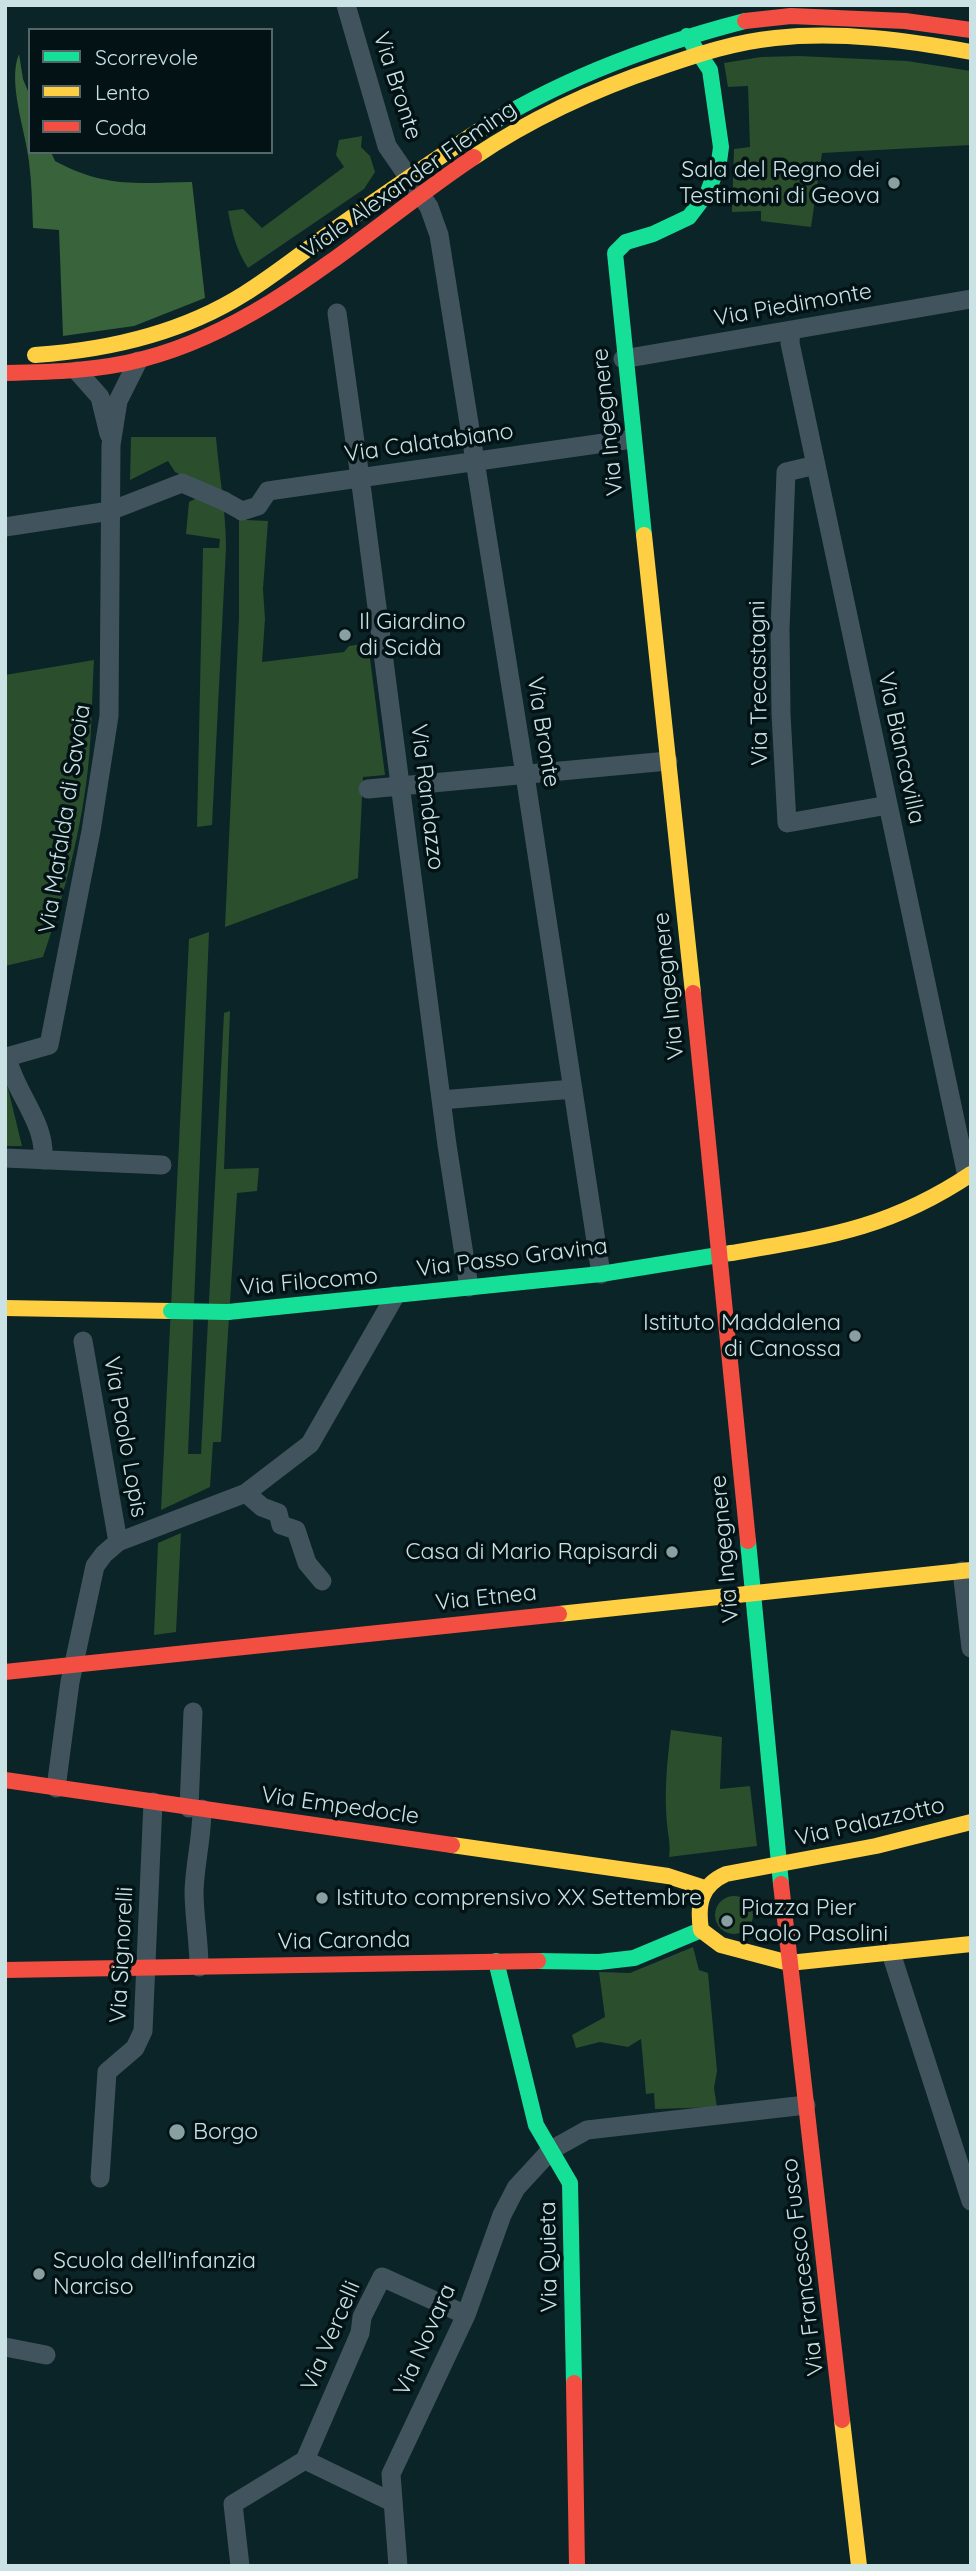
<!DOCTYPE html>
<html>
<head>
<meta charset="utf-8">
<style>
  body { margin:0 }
  #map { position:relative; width:976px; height:2571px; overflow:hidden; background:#0b2427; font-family:Quicksand,sans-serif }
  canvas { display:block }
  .frame { position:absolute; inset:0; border:7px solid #cbe2e4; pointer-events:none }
  .legend { position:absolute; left:28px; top:28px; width:245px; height:126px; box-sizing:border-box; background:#031315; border:2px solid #536668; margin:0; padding:9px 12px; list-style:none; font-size:21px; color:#cbe2e4 }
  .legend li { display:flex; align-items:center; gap:14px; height:35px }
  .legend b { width:35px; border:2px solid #536668 }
</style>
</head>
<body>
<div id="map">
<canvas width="976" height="2571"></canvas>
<div class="frame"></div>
<ul class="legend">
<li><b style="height:9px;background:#16e098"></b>Scorrevole</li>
<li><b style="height:9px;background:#ffcf43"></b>Lento</li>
<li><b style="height:9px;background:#f24e42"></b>Coda</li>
</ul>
</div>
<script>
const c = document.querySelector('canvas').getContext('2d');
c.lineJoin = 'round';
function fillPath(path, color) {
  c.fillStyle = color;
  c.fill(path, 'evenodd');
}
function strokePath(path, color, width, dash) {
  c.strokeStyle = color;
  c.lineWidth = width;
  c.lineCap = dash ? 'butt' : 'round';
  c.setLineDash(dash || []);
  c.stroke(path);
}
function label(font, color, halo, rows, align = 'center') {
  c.font = font + ' Quicksand,sans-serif';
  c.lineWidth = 7;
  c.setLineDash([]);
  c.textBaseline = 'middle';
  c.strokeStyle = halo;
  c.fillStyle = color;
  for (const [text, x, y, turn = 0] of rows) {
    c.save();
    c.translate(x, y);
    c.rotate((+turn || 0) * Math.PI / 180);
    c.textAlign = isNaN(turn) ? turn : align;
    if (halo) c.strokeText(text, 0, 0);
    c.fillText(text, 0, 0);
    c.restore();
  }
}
const green = new Path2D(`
  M799 56 907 61 971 71V145L822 153 811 227 761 221V211L732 212 734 149 750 147 748 86 728 87 724 63 761 57Z
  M362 136 361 147 370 156 375 172 364 189 248 268C236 250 232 232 228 211L243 209 262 228 344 167 336 155 339 140Z
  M131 437H216C219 474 226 511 226 548L212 825 197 827 203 548H219L220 539 186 534 189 502 199 497 201 485 175 472 168 461 130 480Z
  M239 517 246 520 268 521 263 589 265 619 262 662 344 652 349 646 368 643 385 775 363 777 358 878 225 927 239 617Z
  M94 660C92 693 92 725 89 758 83 825 65 893 43 957L5 966V675Z
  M209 932 188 1454H201L224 1013 230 1011 224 1169 259 1168 257 1191 237 1193 221 1442H213L210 1487 161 1510 189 939Z
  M5 1076 22 1146H5Z
  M181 1533 176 1632 154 1635 158 1543Z
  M671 1730 722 1737 720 1789 750 1786 757 1846 669 1857C671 1845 668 1836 667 1824 664 1793 667 1761 671 1730Z
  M715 1915a19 19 0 1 1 38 0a19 19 0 1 1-38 0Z
  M693 1947 699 1970 708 1973 717 2071 714 2088 717 2107 655 2109 654 2093 646 2094 641 2039 628 2047 600 2042 576 2048 572 2035 605 2017 599 1972 630 1973Z`);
const forest = new Path2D(`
  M19 54 23 79 30 96V152H51L55 161C105 188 137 183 192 182L205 298 134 326 63 336 59 230 33 228C32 206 32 184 29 162 26 132 7 82 19 54Z`);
const street = new Path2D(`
  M346 5 387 146 429 207 439 235 523 762 601 1274
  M337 313 362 492 447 1145 469 1287
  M791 330 790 343 967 1176
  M623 359 971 299
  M77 371 100 397 109 434
  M816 465 786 472 780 629 781 714 787 823 888 805
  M242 511 258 506 268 491 632 439
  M5 527 110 511 182 483 224 501
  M368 789 668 761
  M441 1100 573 1089
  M5 1158 162 1165
  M43 1160C46 1121 15 1094 7 1057L49 1045 91 831 109 716 111 445 118 401 138 361
  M83 1341 118 1542
  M246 1493 262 1507 278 1513 281 1525 296 1530 307 1563 322 1581
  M962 1571 971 1648
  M56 1788 70 1682 95 1566 104 1554 118 1542 246 1493 310 1444 395 1296
  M189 1808 193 1712
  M891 1953 971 2201
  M199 1967C199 1941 194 1916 194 1891 195 1863 202 1837 202 1809
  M100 2178 107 2072 135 2048 143 2031 153 1802
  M5 2347 46 2355
  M305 2460 360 2333 362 2317 382 2277 466 2315
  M240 2566 233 2504 305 2460 392 2502
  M398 2566 391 2474 466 2315 502 2215 516 2188 551 2150 587 2130 806 2105`);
const fast = new Path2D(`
  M477 132C558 80 652 45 745 21
  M644 535 615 253 626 242 653 234 689 217 708 192 719 162 721 147 710 70 687 36
  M228 1312 601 1274 731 1253
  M748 1541 781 1884
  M496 1961 536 2125 570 2183 574 2383
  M538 1961 599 1962 634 1958 701 1930`);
const slow = new Path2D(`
  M474 157C532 118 595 89 661 67 699 54 735 42 775 38 840 31 907 40 971 52
  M35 355C107 350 182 333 244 294 273 276 299 255 327 235 376 200 426 166 477 132
  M644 535 693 993
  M731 1253C825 1237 889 1229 971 1174
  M5 1308 171 1311
  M559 1614 971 1570
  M971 1822 876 1846 726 1874C701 1885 697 1904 701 1930L721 1945 789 1963 971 1944
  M452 1845 668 1876 705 1888
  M842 2420 859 2566`);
const jam = new Path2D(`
  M745 21 791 16 905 21 971 30
  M5 373C51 372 98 371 143 359 268 327 369 227 474 157
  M693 993 748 1541
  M5 1672 559 1614
  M5 1780 452 1845
  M781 1884 842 2420
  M5 1970 538 1961
  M574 2383 577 2566`);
const streetBridge = new Path2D(`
  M224 501 242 511`);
const fastBridge = new Path2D(`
  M171 1311 228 1312`);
const markers = [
  [894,183,7,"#88a0a2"],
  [345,635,7,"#88a0a2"],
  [855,1336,7,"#88a0a2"],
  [672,1552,7,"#88a0a2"],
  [322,1898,7,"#88a0a2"],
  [727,1921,7,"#88a0a2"],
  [177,2132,9,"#88a0a2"],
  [39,2274,7,"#88a0a2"]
];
const streetNames = [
  ["Via Bronte",397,86,72],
  ["Viale Alexander Fleming",409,180,-35],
  ["Via Piedimonte",793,305,-10],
  ["Via Ingegnere",608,422,-96],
  ["Via Calatabiano",429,443,-8],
  ["Via Trecastagni",759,683,-91],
  ["Via Bronte",543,732,81],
  ["Via Biancavilla",901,748,78],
  ["Via Randazzo",427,797,83],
  ["Via Mafalda di Savoia",65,819,-81],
  ["Via Ingegnere",669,986,-96],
  ["Via Passo Gravina",512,1258,-7],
  ["Via Filocomo",309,1282,-5],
  ["Via Paolo Lopis",125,1437,80],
  ["Via Ingegnere",725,1549,-95],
  ["Via Etnea",486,1598,-6],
  ["Via Empedocle",340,1806,8],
  ["Via Palazzotto",870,1822,-13],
  ["Via Caronda",344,1941,-1],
  ["Via Signorelli",122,1955,-87],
  ["Via Quieta",549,2257,-91],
  ["Via Francesco Fusco",803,2267,-97],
  ["Via Vercelli",331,2336,-67],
  ["Via Novara",425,2340,-66]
];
const poiNames = [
  ["Sala del Regno dei",880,170,"right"],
  ["Testimoni di Geova",880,196,"right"],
  ["Il Giardino",359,622],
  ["di Scidà",359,648],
  ["Istituto Maddalena",841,1323,"right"],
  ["di Canossa",841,1349,"right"],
  ["Casa di Mario Rapisardi",658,1552,"right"],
  ["Istituto comprensivo XX Settembre",336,1898],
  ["Piazza Pier",741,1908],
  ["Paolo Pasolini",741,1934],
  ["Borgo",193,2132],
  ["Scuola dell'infanzia",53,2261],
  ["Narciso",53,2287]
];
fillPath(green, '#2b4e2d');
fillPath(forest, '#39633a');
strokePath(street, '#41545d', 19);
strokePath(fast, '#16e098', 16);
strokePath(slow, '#ffcf43', 16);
strokePath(jam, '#f24e42', 16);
strokePath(streetBridge, '#41545d', 19);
strokePath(fastBridge, '#16e098', 16);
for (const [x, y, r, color] of markers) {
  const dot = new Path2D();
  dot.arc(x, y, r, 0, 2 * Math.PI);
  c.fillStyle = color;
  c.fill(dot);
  strokePath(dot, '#031315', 2.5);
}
label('23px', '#cbe2e4', '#031315', streetNames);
label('23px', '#cbe2e4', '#031315', poiNames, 'left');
</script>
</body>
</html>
